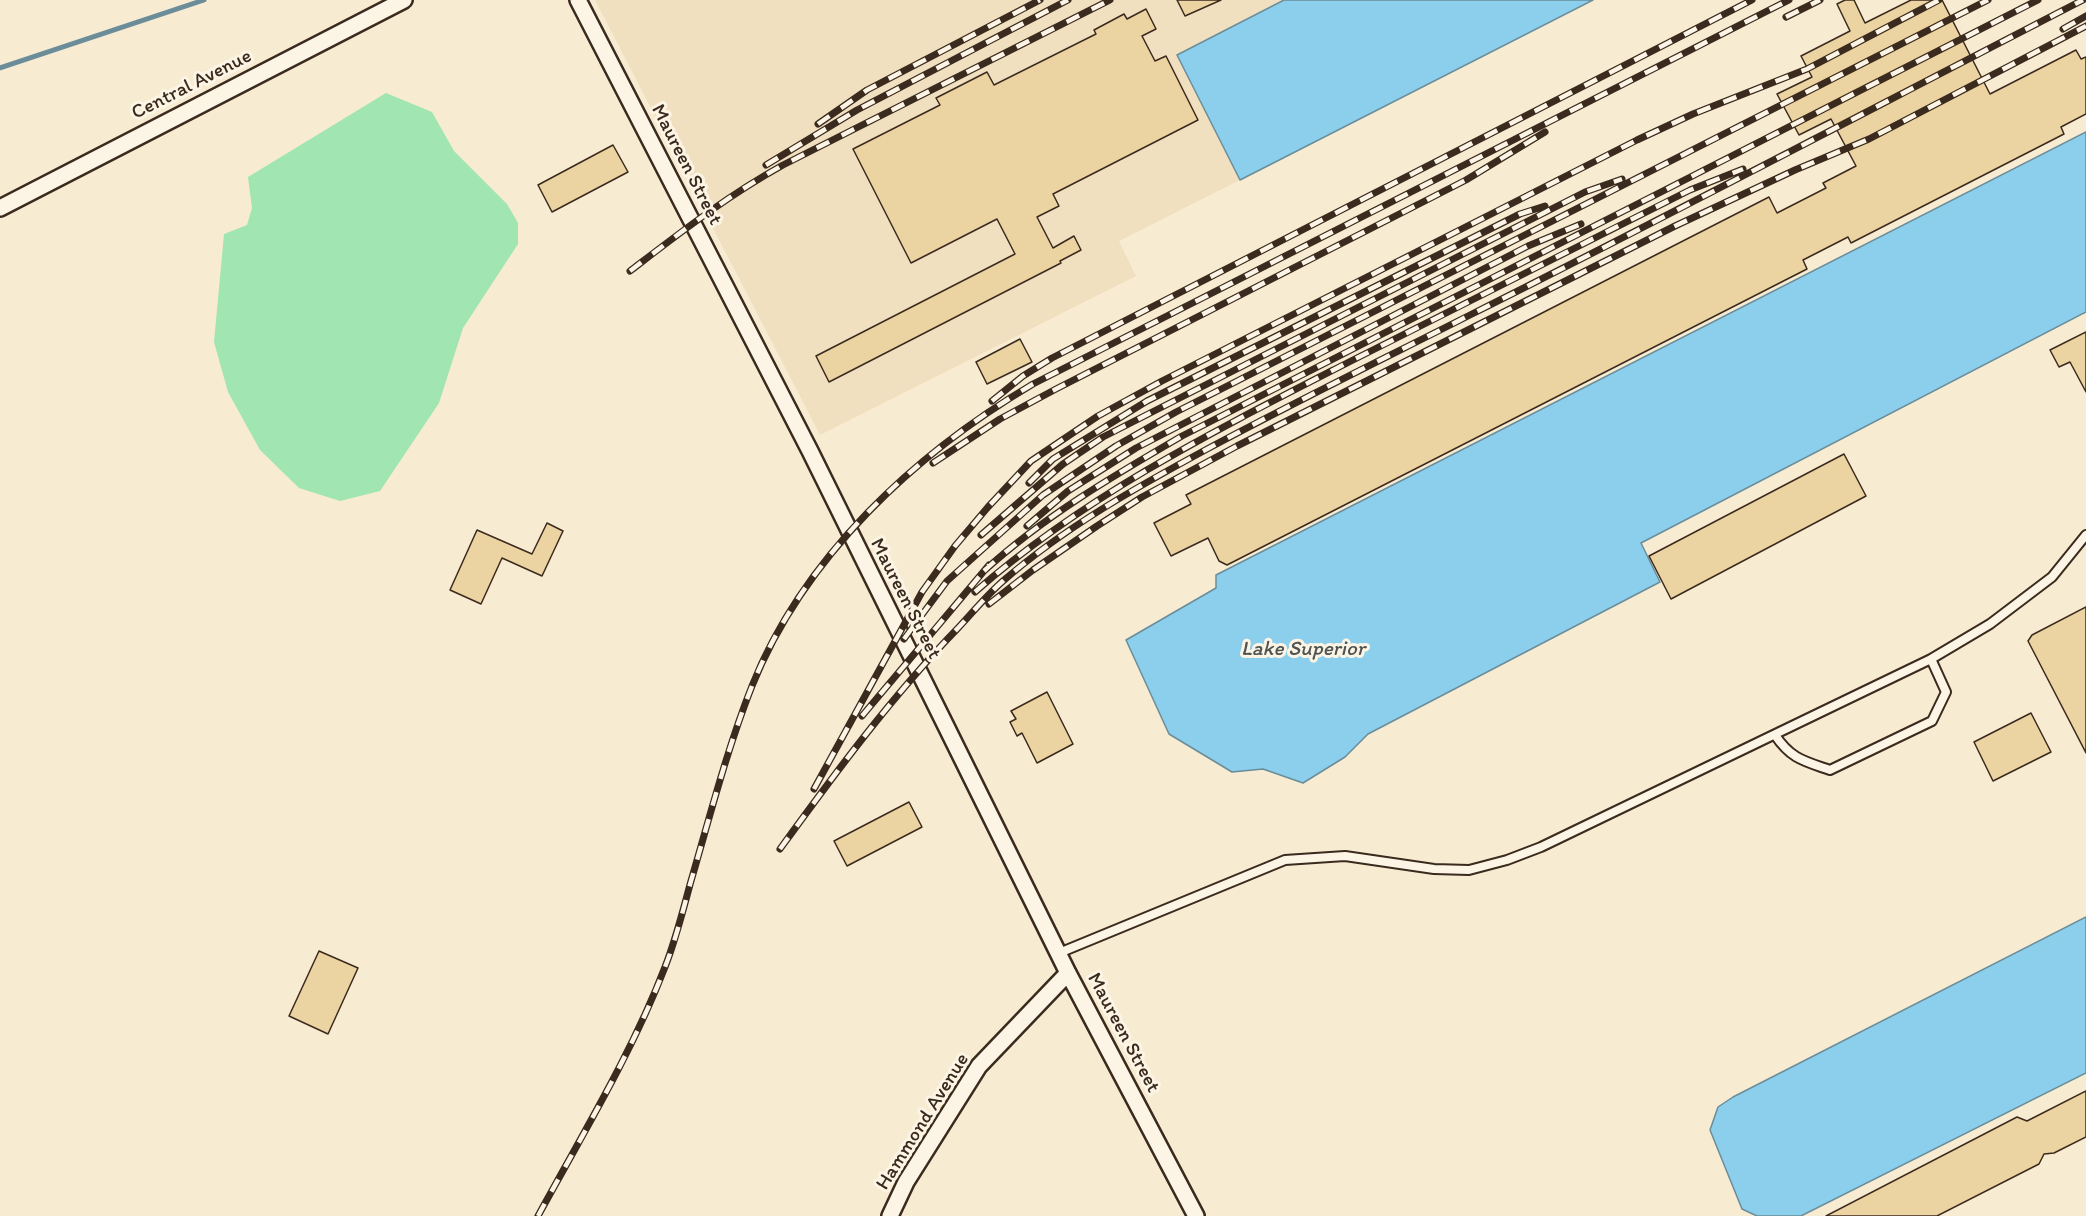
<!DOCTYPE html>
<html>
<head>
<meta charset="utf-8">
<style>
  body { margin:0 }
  canvas { display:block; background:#f7ebd1 }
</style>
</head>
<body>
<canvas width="2086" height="1216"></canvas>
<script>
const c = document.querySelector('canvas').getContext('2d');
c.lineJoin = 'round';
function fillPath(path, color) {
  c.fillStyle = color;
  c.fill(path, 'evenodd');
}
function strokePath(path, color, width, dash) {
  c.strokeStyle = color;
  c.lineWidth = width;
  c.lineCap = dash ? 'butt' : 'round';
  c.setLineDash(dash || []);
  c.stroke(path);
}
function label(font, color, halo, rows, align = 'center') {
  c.font = font + ' Itim,sans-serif';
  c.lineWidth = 6;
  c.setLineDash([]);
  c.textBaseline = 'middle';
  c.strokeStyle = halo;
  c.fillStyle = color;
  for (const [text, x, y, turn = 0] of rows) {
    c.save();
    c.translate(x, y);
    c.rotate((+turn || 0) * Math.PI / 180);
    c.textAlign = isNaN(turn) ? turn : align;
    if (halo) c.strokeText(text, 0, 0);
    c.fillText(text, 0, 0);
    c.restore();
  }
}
const built = new Path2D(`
  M595 0H1284L1177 55 1240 180 1119 241 1136 276 820 435Z`);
const green = new Path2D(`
  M386 93 432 112 454 151 507 204 518 223V244L463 328 439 403 380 491 340 501 299 488 260 450 228 392 214 342 224 234 247 225 252 208 248 177Z`);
const water = new Path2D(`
  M1284 0H1593L1240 180 1177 55Z
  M2086 132V312L1641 543 1660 582 1368 734 1345 757 1303 783 1263 769 1232 772 1169 734 1126 640 1216 588V575Z
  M2086 917V1073L1801 1216H1757L1742 1209 1710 1130 1718 1107 1733 1097Z`);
const stream = new Path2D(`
  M0 68 204 0`);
const building = new Path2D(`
  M1177 0H1221L1185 16Z
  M1845 0H1854L1865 23 1911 0H1942L1990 94 2076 50 2081 59 2086 57V114L2061 127 2064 134 1851 243 1848 237 1803 260 1807 269 1227 565 1219 561 1208 538 1171 556 1154 523 1191 504 1186 495 1769 197 1777 213 1826 188 1823 183 1856 166 1831 119 1799 135 1777 94 1812 77 1801 56 1850 31 1837 4Z
  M1146 9 1156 29 1142 36 1155 61 1166 56 1198 120 1053 194 1059 206 1037 217 1053 248 1074 236 1081 250 1060 261 1061 263 829 382 816 356 1015 254 997 219 911 263 853 149 940 105 936 98 987 72 994 85 1096 34 1094 30 1124 14 1127 19Z
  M613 145 628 172 552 212 538 185Z
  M2086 332V392L2070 362 2059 367 2050 350Z
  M1020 339 1032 362 987 384 976 362Z
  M1844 454 1866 496 1671 599 1649 556Z
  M547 523 563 531 542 576 502 558 481 604 450 590 477 530 532 554Z
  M2086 607V753L2028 641 2032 635Z
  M1047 692 1073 744 1037 763 1022 733 1017 736 1010 722 1016 719 1011 711Z
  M2031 713 2051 752 1993 781 1974 742Z
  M909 802 922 827 847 866 834 841Z
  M319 951 358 968 328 1034 289 1016Z
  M2086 1091V1137L2054 1153 2044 1154 2039 1164 1937 1216H1826L2017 1117 2027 1121Z`);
const lane = new Path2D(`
  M1775 735C1791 759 1804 761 1830 770L1932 721 1946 692 1931 659
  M1059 953 1285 860 1345 856 1434 869 1469 870 1507 860 1541 847 1931 659 1990 624 2052 577 2086 535`);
const street = new Path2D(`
  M578 0 810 451 1068 973 1196 1216
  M0 208 404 0
  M890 1216 906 1182 979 1066 1068 973`);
const rail = new Path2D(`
  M1786 17 1820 0
  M2063 29 2086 16
  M818 124 867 90 1040 0
  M766 165 857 110 1068 0
  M630 271C681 232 727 196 783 165L1110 0
  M992 401 1023 376 1052 358 1752 0
  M933 463 1000 419 1056 389 1466 180 1545 132
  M1029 483 1053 459 1147 401 1520 214 1545 206
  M1027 526 1068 491 1136 448 1528 246 1581 224
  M981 535 1063 464 1103 437 1585 192 1622 179
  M984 571C1043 517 1113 476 1182 436L2038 0
  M975 592C1087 494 1218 429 1349 362 1463 305 1576 247 1690 190L1743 169
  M989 604 1033 570 1097 526 1142 497 1237 446 1675 226 1795 170 1869 139 2086 26
  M904 639 947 581 1043 495 1116 446 1176 412 1988 0
  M862 716 989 565
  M814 789 922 592 955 546 988 507 1031 461 1098 416 1162 381 1637 140 1693 114 1807 69 1939 0
  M780 849C836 772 892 696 959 627 973 612 987 595 1003 581 1065 527 1137 487 1209 448 1295 402 1383 359 1470 315 1676 212 1879 105 2083 0
  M538 1216C582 1135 632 1053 665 967 676 939 683 910 691 881 710 816 727 749 752 686 804 556 915 454 1033 384L1789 0`);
const streetNames = [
  ["Central Avenue",192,85,-27],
  ["Maureen Street",686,165,63],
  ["Maureen Street",905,599,63],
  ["Maureen Street",1123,1033,62],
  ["Hammond Avenue",923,1122,-58]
];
const waterNames = [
  ["Lake Superior",1303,650]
];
fillPath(built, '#f0e0c0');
fillPath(green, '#a0e5b2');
fillPath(water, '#8bcfec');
strokePath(water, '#6b8d9a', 1.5);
strokePath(stream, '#6b8d9a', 5);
fillPath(building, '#ecd3a2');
strokePath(building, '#3b2a1e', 1.5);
strokePath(lane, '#3b2a1e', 12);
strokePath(street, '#3b2a1e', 20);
strokePath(lane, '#fcf5e5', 8);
strokePath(street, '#fcf5e5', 15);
strokePath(rail, '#3b2a1e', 7);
strokePath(rail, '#fcf5e5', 4.5, [14]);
label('20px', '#3b2a1e', '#fcf5e5', streetNames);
label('italic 21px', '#4f5352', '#fcf5e5', waterNames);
</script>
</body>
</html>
